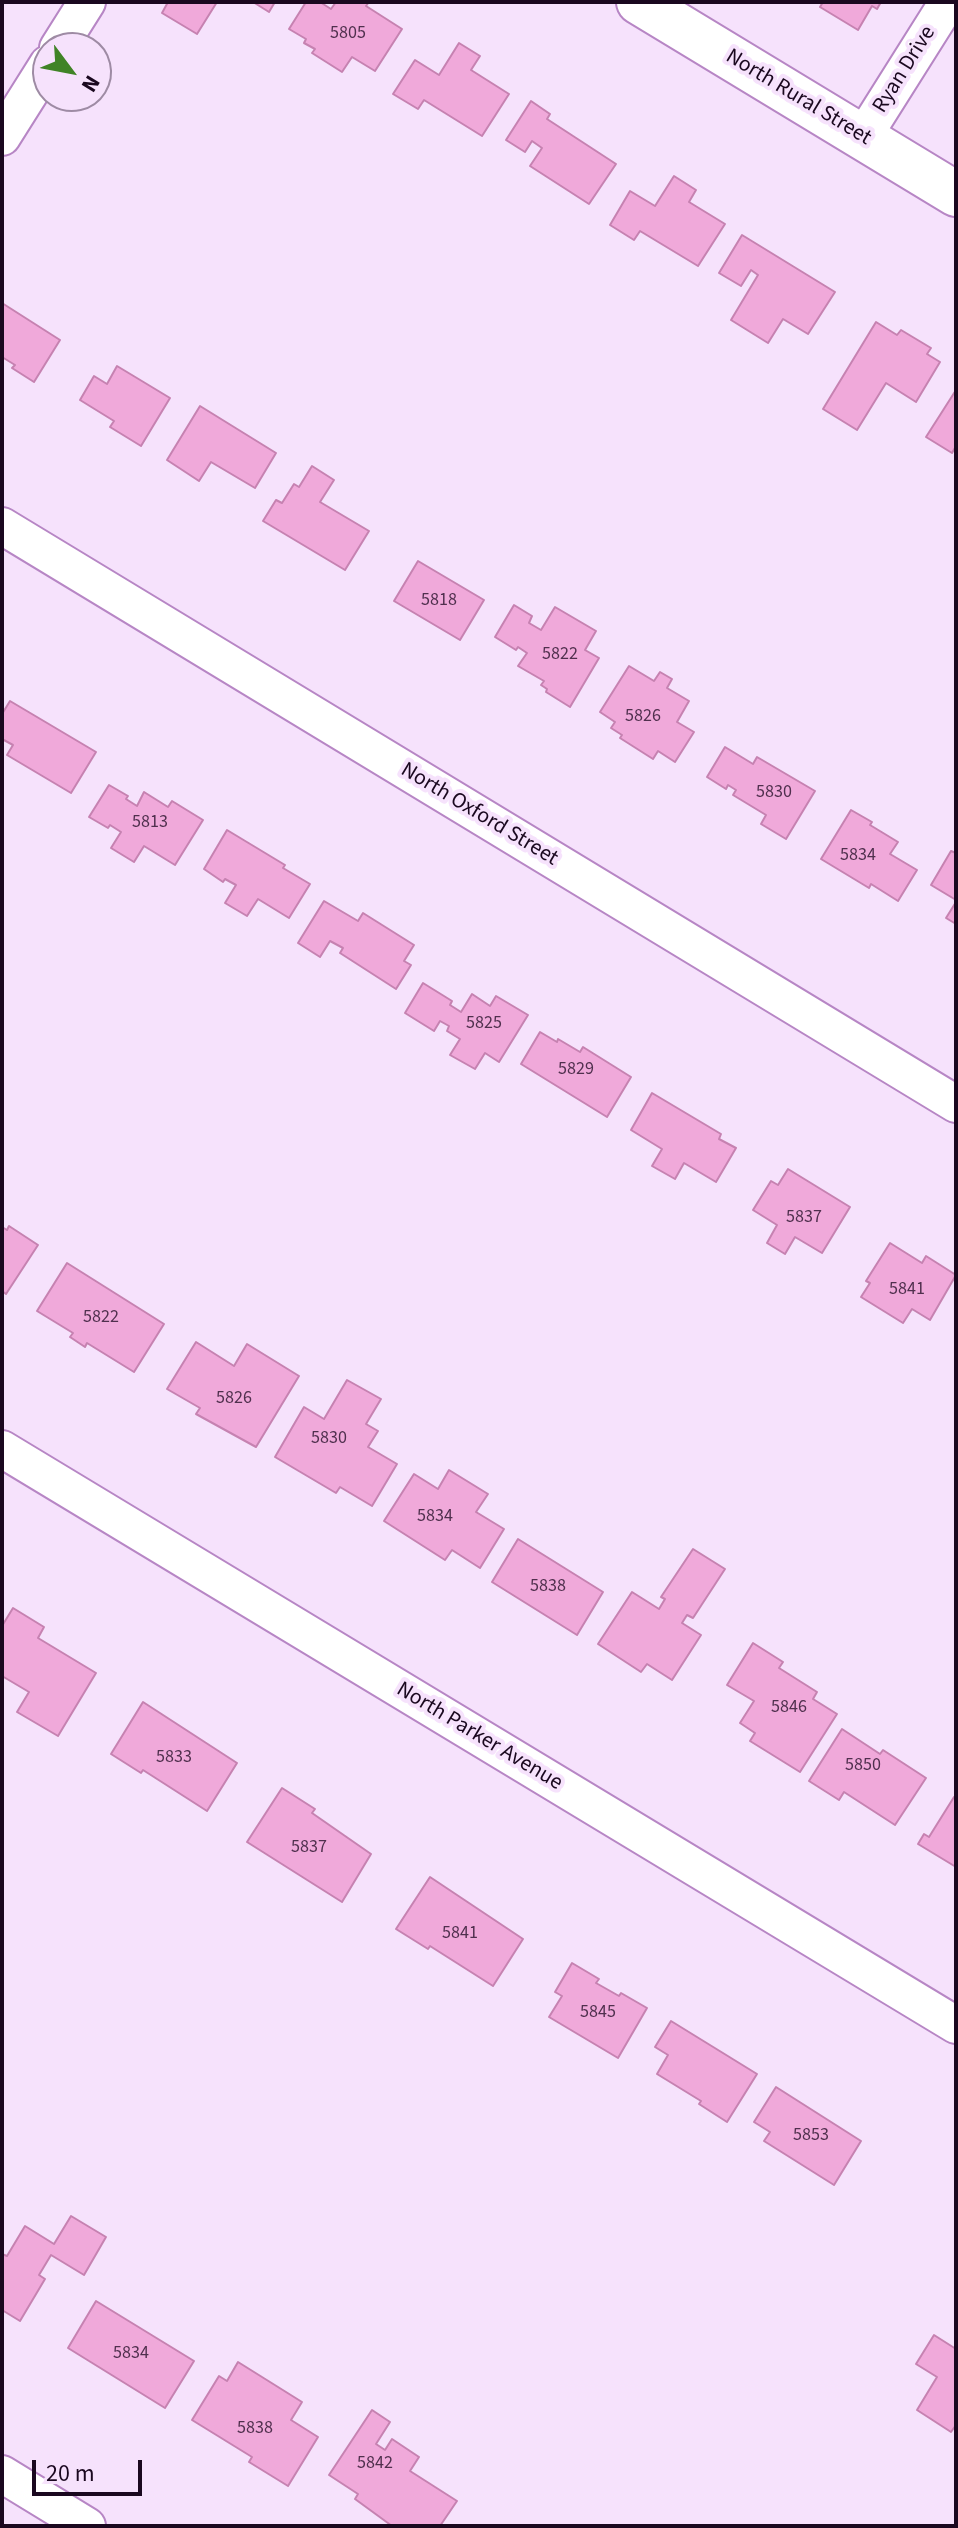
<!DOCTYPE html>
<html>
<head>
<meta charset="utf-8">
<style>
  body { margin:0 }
  #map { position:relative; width:958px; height:2528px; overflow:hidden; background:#f6e2fc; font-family:"Source Sans 3",sans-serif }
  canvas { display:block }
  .frame { position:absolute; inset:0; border:4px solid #1a081f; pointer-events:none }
  .north { position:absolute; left:32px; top:32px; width:80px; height:80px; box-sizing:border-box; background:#f6e2fc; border:2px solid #9e8ba4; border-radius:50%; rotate:122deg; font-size:22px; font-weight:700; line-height:32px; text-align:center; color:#1a081f }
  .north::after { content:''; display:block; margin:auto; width:28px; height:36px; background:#408326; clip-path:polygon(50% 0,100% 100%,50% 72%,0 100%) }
  .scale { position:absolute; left:32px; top:2460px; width:110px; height:36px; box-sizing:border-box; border:4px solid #1a081f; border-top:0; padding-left:10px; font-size:24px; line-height:28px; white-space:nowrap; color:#1a081f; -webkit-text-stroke:6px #f6e2fc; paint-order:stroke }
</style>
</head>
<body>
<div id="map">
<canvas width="958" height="2528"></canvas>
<div class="frame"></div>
<div class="north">N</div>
<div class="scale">20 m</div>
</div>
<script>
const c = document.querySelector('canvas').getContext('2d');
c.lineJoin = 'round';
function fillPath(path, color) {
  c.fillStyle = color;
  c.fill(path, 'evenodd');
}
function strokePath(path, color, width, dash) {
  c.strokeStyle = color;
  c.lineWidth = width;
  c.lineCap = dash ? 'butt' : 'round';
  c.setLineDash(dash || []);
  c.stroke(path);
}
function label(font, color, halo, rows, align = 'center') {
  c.font = font + ' "Source Sans 3",sans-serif';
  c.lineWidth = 8;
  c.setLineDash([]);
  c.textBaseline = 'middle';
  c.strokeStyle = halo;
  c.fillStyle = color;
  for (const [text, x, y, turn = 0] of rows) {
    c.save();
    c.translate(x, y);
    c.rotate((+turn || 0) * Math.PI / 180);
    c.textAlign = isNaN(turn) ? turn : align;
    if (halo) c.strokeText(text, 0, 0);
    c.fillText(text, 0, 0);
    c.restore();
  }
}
const building = new Path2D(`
  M168 2H217L197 34 162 13Z
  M253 2H275L269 12Z
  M306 2H320L331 9 336 2H369L366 6 402 29 375 71 352 57 342 72 312 53 315 49 304 43 306 39 289 29Z
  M823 2H881L877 9 872 6 858 30 820 7Z
  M459 43 480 56 471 70 509 94 482 136 424 100 418 109 393 94 415 60 439 75Z
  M531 101 550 114 547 119 616 164 589 204 530 166 542 148 532 141 525 152 506 140Z
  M674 176 696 190 689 202 725 224 698 266 640 231 634 240 610 225 630 191 655 206Z
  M742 235 835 292 808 334 783 319 768 343 731 320 758 275 751 270 741 286 719 273Z
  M2 303 60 340 34 382 12 368 15 365 2 357Z
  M876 322 897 335 901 330 931 348 927 354 940 362 916 402 886 383 857 430 823 409Z
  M117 366 170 398 141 446 110 427 114 421 80 400 94 376 107 384Z
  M956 390V446L952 453 926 437Z
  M200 406 276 453 255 488 211 462 199 481 167 460Z
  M312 466 334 480 320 502 369 531 345 570 263 521 276 500 282 503 294 484 299 487Z
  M418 561 484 600 460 640 394 601Z
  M514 605 532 616 529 623 541 630 555 607 596 631 585 650 599 658 570 707 546 692 547 689 541 685 544 681 518 666 527 653 518 647 516 650 495 637Z
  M629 666 654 681 660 672 672 679 667 688 689 701 677 722 694 732 675 762 658 751 653 759 620 738 622 735 611 728 615 722 600 712Z
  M10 701 96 752 71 793 7 755 13 745 2 739V714Z
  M725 747 753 764 757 757 815 791 786 839 761 824 766 815 733 795 736 790 728 785 726 789 707 777Z
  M109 785 128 796 126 799 137 806 144 792 168 807 172 801 203 820 175 865 144 846 134 862 111 848 121 832 110 825 108 828 89 817Z
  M851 810 872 822 870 825 898 842 890 854 917 870 898 901 871 884 869 888 821 859Z
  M227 830 285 865 283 868 310 884 289 918 258 899 247 916 225 903 236 885 225 879 223 882 204 869Z
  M951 851 956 853V900L931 885Z
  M324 901 358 921 363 913 414 945 404 961 411 965 396 989 340 953 343 948 330 941 320 957 298 943Z
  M956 902V924L946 918Z
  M423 983 452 1001 450 1005 461 1012 472 994 490 1006 496 996 528 1015 499 1062 485 1053 475 1069 450 1055 460 1039 447 1031 449 1026 440 1021 434 1031 405 1013Z
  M540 1032 557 1042 558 1039 580 1052 583 1047 631 1077 607 1117 521 1064Z
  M652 1093 721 1134 719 1139 736 1148 716 1182 684 1163 675 1179 652 1166 662 1149 631 1130Z
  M788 1169 850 1207 822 1253 795 1237 785 1254 767 1243 777 1225 753 1210 771 1181 778 1185Z
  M9 1226 38 1245 6 1294 2 1291V1227L7 1230Z
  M890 1243 922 1263 926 1256 956 1275 930 1320 912 1309 903 1323 861 1297 870 1283 866 1281Z
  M67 1263 164 1324 134 1372 87 1343 85 1347 70 1337 73 1333 37 1311Z
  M196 1342 234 1366 247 1344 299 1376 256 1447 196 1414 200 1408 167 1389Z
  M347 1380 381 1399 366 1424 378 1431 368 1447 397 1464 372 1506 340 1487 336 1493 275 1457 304 1407 324 1419Z
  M449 1470 488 1494 476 1512 504 1529 480 1568 452 1550 445 1560 384 1521 414 1474 438 1489Z
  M518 1539 603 1592 577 1635 492 1582Z
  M693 1549 725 1569 693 1618 687 1615 682 1623 701 1635 672 1680 647 1664 641 1672 598 1644 632 1592 659 1609 665 1599 661 1597Z
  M13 1608 44 1627 38 1638 96 1673 58 1736 17 1712 29 1692 2 1676V1626Z
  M753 1643 783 1662 779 1668 817 1692 813 1699 837 1714 800 1772 750 1741 755 1733 740 1723 754 1701 727 1685Z
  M143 1702 237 1763 207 1811 143 1770 141 1773 111 1754Z
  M842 1729 880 1754 883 1750 926 1778 895 1825 844 1792 839 1800 809 1781Z
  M282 1788 315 1809 312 1813 371 1854 342 1902 247 1842Z
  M954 1797 956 1799V1867L918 1844 924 1834 929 1837Z
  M430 1877 523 1939 493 1986 430 1946 428 1949 396 1929Z
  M572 1963 599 1979 596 1983 619 1996 621 1993 647 2008 618 2058 549 2017 562 1996 555 1992Z
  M671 2021 757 2074 727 2122 699 2104 701 2101 657 2074 668 2055 655 2047Z
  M776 2087 861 2141 834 2185 764 2141 770 2132 754 2122Z
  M71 2216 106 2237 84 2275 51 2255 39 2275 45 2279 20 2321 2 2310V2254L7 2256 25 2226 54 2244Z
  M96 2301 194 2361 165 2408 68 2348Z
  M934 2335 956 2349V2425L951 2432 917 2410 937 2377 916 2364Z
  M238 2362 302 2402 291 2420 318 2437 288 2486 249 2462 252 2457 192 2420 219 2376 227 2381Z
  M372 2410 390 2422 376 2444 385 2450 392 2439 419 2457 410 2471 457 2501 440 2526H392L355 2499 358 2494 329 2475Z`);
const minor = new Path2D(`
  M58 48 87 2
  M2 137 48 64
  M863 137 948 2
  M2 526 956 1104
  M2 1449 956 2025
  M2 2474 87 2526`);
const tertiary = new Path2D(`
  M639 2 956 194`);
const numberNames = [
  ["5805",348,34],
  ["5818",439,601],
  ["5822",560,655],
  ["5826",643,717],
  ["5830",774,793],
  ["5813",150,823],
  ["5834",858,856],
  ["5825",484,1024],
  ["5829",576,1070],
  ["5837",804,1218],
  ["5841",907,1290],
  ["5822",101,1318],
  ["5826",234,1399],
  ["5830",329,1439],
  ["5834",435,1517],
  ["5838",548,1587],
  ["5846",789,1708],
  ["5833",174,1758],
  ["5850",863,1766],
  ["5837",309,1848],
  ["5841",460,1934],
  ["5845",598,2013],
  ["5853",811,2136],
  ["5834",131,2354],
  ["5838",255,2429],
  ["5842",375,2464]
];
const streetNames = [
  ["Ryan Drive",905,70,-58],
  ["North Rural Street",798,98,31],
  ["North Oxford Street",479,815,31],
  ["North Parker Avenue",479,1737,31]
];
fillPath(building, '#f0a9da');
strokePath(building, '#c682b1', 2);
strokePath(minor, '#b786c5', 40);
strokePath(tertiary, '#b786c5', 48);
strokePath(minor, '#fff', 36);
strokePath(tertiary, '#fff', 44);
label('18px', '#50304e', null, numberNames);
label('22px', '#1a081f', '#f6e2fc', streetNames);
</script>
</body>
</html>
